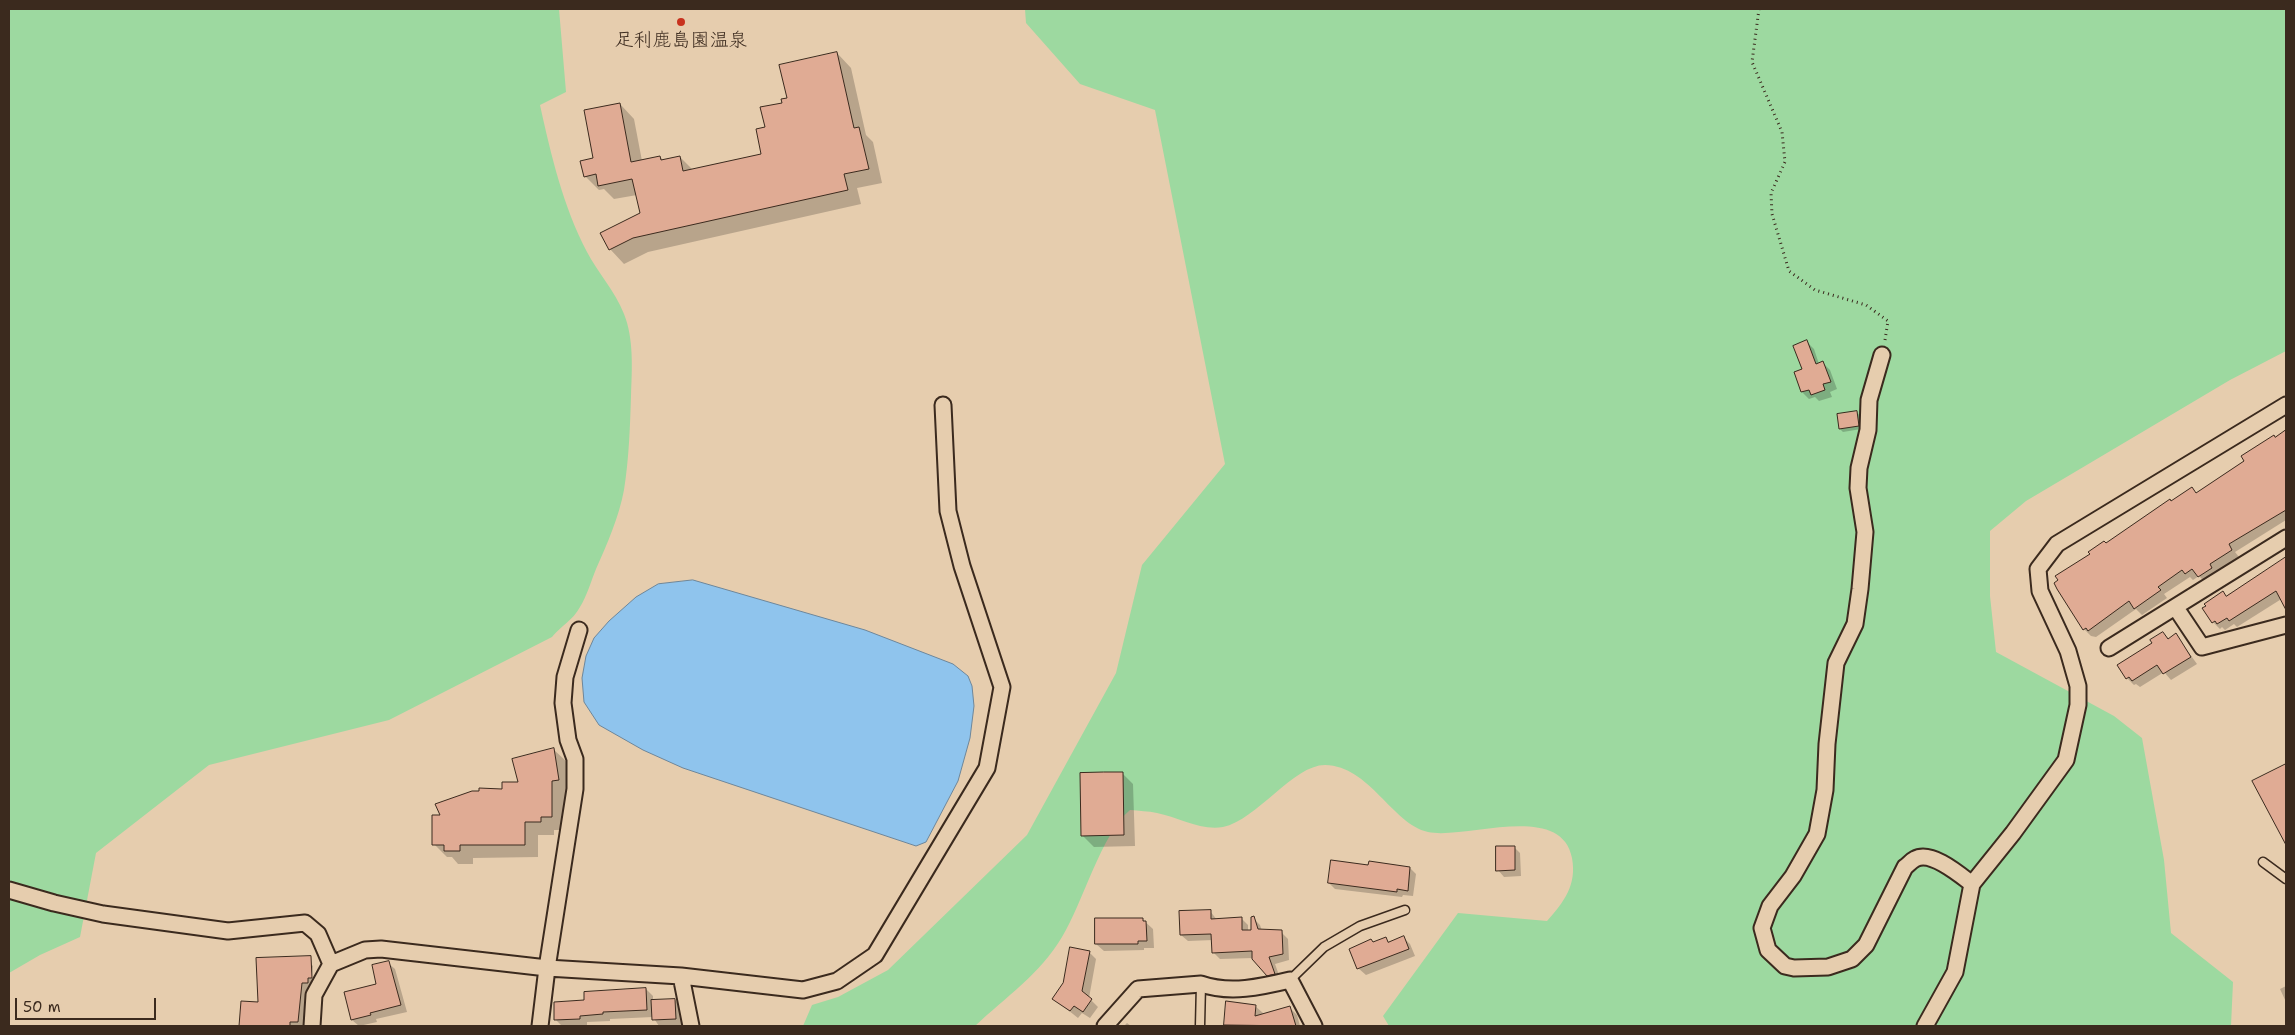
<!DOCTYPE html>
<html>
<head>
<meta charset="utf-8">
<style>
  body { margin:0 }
  #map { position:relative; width:2295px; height:1035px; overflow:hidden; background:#e6cdae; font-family:"Shantell Sans",sans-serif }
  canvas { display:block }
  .frame { position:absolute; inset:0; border:10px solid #3b2a1e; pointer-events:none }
  .scale { position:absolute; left:15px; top:998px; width:141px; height:22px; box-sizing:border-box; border:2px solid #3b2a1e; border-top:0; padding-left:6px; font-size:15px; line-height:18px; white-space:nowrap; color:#3b2a1e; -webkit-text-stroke:4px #e6cdae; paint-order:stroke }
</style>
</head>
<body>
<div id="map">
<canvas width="2295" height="1035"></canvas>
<div class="frame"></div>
<div class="scale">50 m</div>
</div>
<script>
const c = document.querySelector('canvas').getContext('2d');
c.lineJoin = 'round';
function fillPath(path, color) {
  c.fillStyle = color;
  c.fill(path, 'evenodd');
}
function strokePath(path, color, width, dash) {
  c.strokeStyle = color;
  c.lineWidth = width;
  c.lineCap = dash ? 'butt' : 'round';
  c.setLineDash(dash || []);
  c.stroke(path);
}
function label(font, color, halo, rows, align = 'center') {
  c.font = font + ' "Shantell Sans","Klee One",sans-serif';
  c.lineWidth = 4.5;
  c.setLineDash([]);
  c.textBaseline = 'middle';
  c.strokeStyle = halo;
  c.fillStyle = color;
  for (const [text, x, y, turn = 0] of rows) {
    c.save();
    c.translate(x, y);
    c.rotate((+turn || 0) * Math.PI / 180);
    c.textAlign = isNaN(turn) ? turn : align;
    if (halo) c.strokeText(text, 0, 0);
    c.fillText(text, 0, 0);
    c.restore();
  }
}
const green = new Path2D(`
  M9 9H559L566 92 540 105C551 155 563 206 587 252 598 273 615 291 624 314 634 339 632 369 631 396 630 427 629 459 624 490 619 517 607 544 596 569 591 581 587 596 580 607 573 620 561 626 552 637L389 720 209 765 96 853 80 937 40 955 9 973Z
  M1025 9H2286V351L2230 380 2026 501 1990 531V596L1996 652 2114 716 2142 738 2164 860 2171 933 2233 982 2231 1026H1389L1383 1016 1458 913 1547 921C1564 902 1577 885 1572 858 1561 801 1465 840 1428 832 1392 824 1370 766 1325 765 1293 765 1257 820 1223 827 1201 831 1178 817 1157 813 1148 811 1139 811 1130 810 1101 834 1083 903 1062 937 1040 974 1006 997 975 1026H803L812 1005 838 997 888 970 1027 835 1116 673 1142 565 1225 464 1155 110 1080 84 1026 23Z`);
const water = new Path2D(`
  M693 580 865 630 953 664 968 676 972 686 974 706 970 738 958 781 926 842 916 846 683 768 643 750 599 725 584 702 582 678 586 656 594 638 609 621 636 597 658 584Z`);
const shadow = new Path2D(`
  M837 53 851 68 866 135 873 142 882 183 857 188 861 204 648 252 624 264 610 249 641 214 637 195 614 199 604 189 599 190 585 176 620 104 634 119 642 161 660 157 664 161 680 157 693 170 763 155 766 128 783 104Z
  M1807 342 1814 349 1819 364 1823 363 1830 370 1837 389 1830 392 1832 397 1819 401 1815 397 1809 399 1802 392 1795 373 1803 370Z
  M1857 412 1860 416 1861 429 1843 432 1840 429Z
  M2286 431V520L2235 552 2239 557 2216 572 2218 575 2206 583 2199 576 2193 580 2190 577 2164 594 2167 598 2142 615 2136 609 2096 637 2091 636 2084 629 2106 545 2172 502 2197 494Z
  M2286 558V601L2283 598 2237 627 2234 624 2225 630 2222 627 2220 629 2213 622 2223 593 2227 597Z
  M2163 633 2169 639 2176 635 2197 664 2171 680 2164 672 2140 687 2136 684 2134 685 2127 678Z
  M553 749 567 762 572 792 565 794V830H554V835H538V857L473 858V864H458L452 857H447L434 844 441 816 520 784Z
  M2286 765V836L2279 828 2254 782Z
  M1122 773 1133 784 1135 846 1094 847 1083 836Z
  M1514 847 1520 853 1521 876 1504 877 1498 870Z
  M1369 866 1410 868 1416 874 1413 896 1403 895 1402 897 1335 889 1329 883Z
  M1210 911 1217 920 1241 918 1248 925V931H1253V918L1260 925 1262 931 1281 932 1288 939 1289 960 1275 964 1281 981 1275 982 1253 958 1220 959 1213 952V940L1188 941 1181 935Z
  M1142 919 1153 929 1154 948H1144V950L1104 951 1096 944Z
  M1403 937 1410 944 1415 956 1366 975 1358 968 1374 943 1385 938 1390 943Z
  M1089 952 1096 959 1089 998 1098 1007 1090 1018 1082 1013 1078 1018 1054 999Z
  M304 957 313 966 307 1026H265V959Z
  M388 963 395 969 407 1012 376 1019 377 1022 359 1026 352 1020 346 993 378 985Z
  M2286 986V1002L2280 989Z
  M646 989 653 996V1001L675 1000 682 1007 683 1026H659L653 1017 610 1019V1021L587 1022V1026H562L556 1020 555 1003 586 1001Z
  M1255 1006 1263 1013 1262 1015 1290 1008 1297 1015 1300 1026H1228L1225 1024Z
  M1127 1023 1131 1026H1124Z`);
const building = new Path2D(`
  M837 52 854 128 859 127 869 169 844 174 848 190 633 238 609 250 600 233 640 213 632 179 598 186 596 174 584 177 580 161 593 158 584 110 620 103 631 162 660 156 661 160 680 156 683 171 761 154 756 129 765 127 760 107 782 103 781 99 787 98 779 65Z
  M1807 340 1816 364 1823 361 1831 382 1823 384 1825 390 1811 395 1809 390 1801 392 1794 372 1802 369 1793 346Z
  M1857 411 1859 426 1839 429 1837 414Z
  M2286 430V510L2229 544 2232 550 2210 564 2212 568 2198 577 2192 569 2185 574 2182 570 2158 587 2161 590 2134 609 2129 601 2088 631 2086 628 2083 630 2057 589 2054 583 2058 580 2055 576 2090 554 2088 552 2104 541 2106 543 2170 499 2171 501 2192 487 2196 493 2244 461 2241 456 2274 435 2275 437Z
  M2286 557V610L2276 591 2229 621 2227 618 2217 624 2215 621 2212 623 2202 608 2206 606 2204 604 2223 591 2226 596Z
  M2163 632 2168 639 2176 633 2191 657 2163 674 2157 665 2132 681 2129 677 2126 679 2117 665 2152 643 2150 640Z
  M554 748 559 780 552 781V817H541V822H525V845H460V851H444V845H432V815H440L435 804 472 791H479V788L502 789V782H518L512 759Z
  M2286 764V845L2252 781Z
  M1104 772H1123L1124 835 1081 836 1080 773Z
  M1496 846H1515V870L1496 871Z
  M1331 860 1368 865 1369 861 1410 867 1408 891 1397 889V892L1328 883Z
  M1211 910V919L1242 917V930H1251V917L1254 916 1258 929 1282 930 1283 954 1269 957 1275 974 1267 976 1252 959V951L1212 953 1211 934 1180 935 1179 911Z
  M1095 918H1143V921H1146L1147 941H1138V944H1095Z
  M1404 936 1409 949 1357 969 1349 949 1371 939 1373 942 1386 937 1388 942Z
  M1070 947 1090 951 1082 991 1092 999 1083 1012 1074 1006 1070 1011 1052 999 1063 983Z
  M311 956 312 978H308V983H302L298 1022H290V1026H239L241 1001 258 1002 256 958Z
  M389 961 401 1005 370 1013 371 1015 351 1020 344 992 376 984 372 965Z
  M646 988 647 1010 603 1012V1014L580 1016V1019L554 1020V1002L584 1000V992Z
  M675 999 676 1019 652 1020 651 1000Z
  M1226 1001 1256 1005 1255 1016 1290 1006 1296 1026 1224 1025Z`);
const path = new Path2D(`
  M1759 9 1752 62 1782 132 1785 162 1771 193 1772 214 1789 271 1815 290 1866 305 1888 321 1885 340`);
const lane = new Path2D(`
  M2263 862 2286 879
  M1290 980 1324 947 1360 926 1405 910
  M1200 1026 1201 984`);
const street = new Path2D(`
  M1882 355 1869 400 1868 430 1859 468 1858 488 1865 532 1860 589 1855 624 1836 663 1827 744 1825 790 1817 834 1793 876 1770 906 1762 928 1768 950 1785 966 1794 968 1828 967 1852 959 1866 945 1905 867C1908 865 1911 861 1915 859 1931 850 1959 874 1972 884
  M2176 608 2202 647 2286 625
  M2109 648 2286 538
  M9 890 54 903 103 914 228 931 305 923 318 934 331 964
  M681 976 691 1026
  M312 1026 314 995 331 964 365 950 381 949 547 968 681 976 803 990 837 981 875 955 987 768 1002 687 962 566 948 511 943 405
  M540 1026 547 968 575 789V759L568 740 563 703 565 677 579 630
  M1105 1026 1138 989 1201 984C1230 994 1261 987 1290 980L1314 1026
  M1925 1026 1955 972 1972 884 2013 833 2066 760 2078 705V686L2068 651 2040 591 2038 569 2057 544 2286 405`);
const markers = [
  [681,22,5,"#c8321e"]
];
const poiNames = [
  ["足利鹿島園温泉",681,41]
];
fillPath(green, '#9dd9a0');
fillPath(water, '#8fc4ed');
strokePath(water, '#6d869a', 1);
fillPath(shadow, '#0003');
fillPath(building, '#e0ab94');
strokePath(building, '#3b2a1e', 1);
strokePath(lane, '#3b2a1e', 11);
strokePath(street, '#3b2a1e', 19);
strokePath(path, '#3b2a1e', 3, [1, 4]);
strokePath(lane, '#e6cdae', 8);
strokePath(street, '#e6cdae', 15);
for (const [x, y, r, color] of markers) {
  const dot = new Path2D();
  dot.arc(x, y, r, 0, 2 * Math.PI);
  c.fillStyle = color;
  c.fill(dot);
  strokePath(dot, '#e6cdae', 2);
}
label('19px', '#3b2a1e', '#e6cdae', poiNames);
</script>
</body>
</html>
